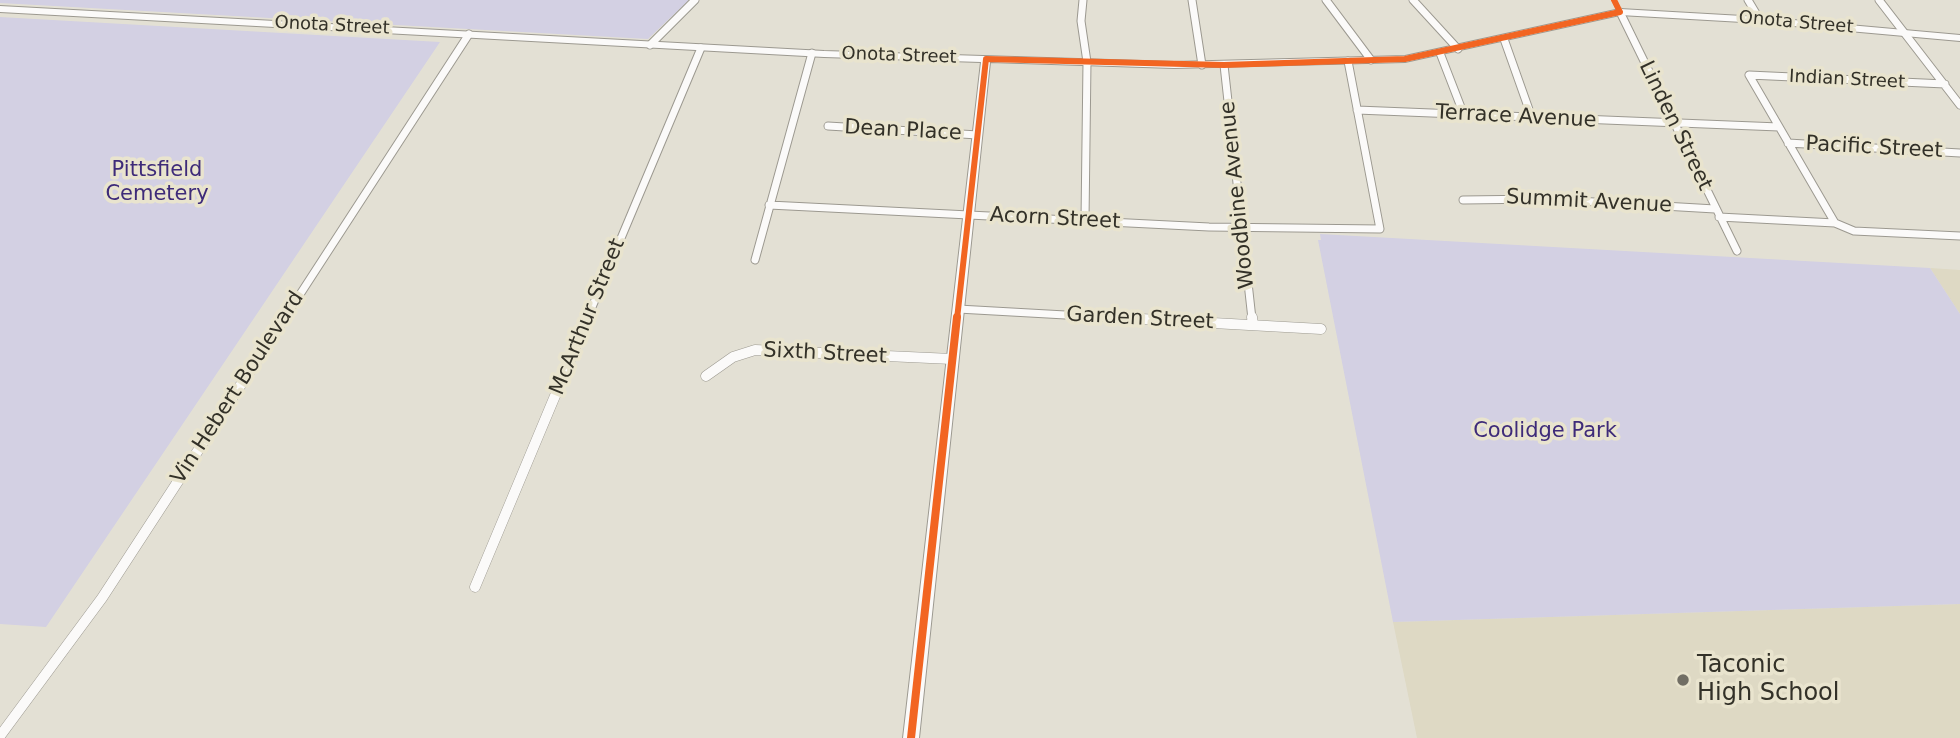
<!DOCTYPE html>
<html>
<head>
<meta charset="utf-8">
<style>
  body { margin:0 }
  canvas { display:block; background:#e3e0d4 }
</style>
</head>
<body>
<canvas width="1960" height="738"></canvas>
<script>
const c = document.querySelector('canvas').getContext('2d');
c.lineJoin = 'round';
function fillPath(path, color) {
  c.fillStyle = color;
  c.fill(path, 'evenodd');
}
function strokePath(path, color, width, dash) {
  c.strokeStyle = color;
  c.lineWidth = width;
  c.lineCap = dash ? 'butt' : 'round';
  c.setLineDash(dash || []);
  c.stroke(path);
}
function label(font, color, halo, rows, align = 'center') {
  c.font = font + ' "DejaVu Sans",sans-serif';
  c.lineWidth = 7;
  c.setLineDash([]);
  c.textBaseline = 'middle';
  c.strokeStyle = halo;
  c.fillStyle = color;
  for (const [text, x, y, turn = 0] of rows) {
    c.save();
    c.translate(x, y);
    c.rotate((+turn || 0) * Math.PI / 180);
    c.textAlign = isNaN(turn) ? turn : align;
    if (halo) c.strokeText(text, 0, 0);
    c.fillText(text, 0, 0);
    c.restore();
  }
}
const built = new Path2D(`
  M1930 268 1960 270V314Z
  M1960 604V738H1417L1393 622Z`);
const green = new Path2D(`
  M0 0H689L648 39 0 3Z
  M0 17 440 42 46 627 0 624Z
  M1320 234 1930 268 1960 314V604L1393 622 1318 240H1321Z`);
const streetFar1 = new Path2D(`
  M1083 0 1081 21 1087 62 1085 220
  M1192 0 1202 65
  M1326 0 1371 60
  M1413 0 1458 49
  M1748 0 1760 20
  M1879 0 1960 105
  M1620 12 1737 251
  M1504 39 1532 118
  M650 45 695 0
  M1440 53 1464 115
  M1224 65 1252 319
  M1357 110 1779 127
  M828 126 978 135
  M1788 143 1960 153
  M1463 200 1543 199 1715 209
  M769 205 1209 227 1380 229 1348 61
  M1719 217 1835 223 1854 231 1960 236
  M1835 223 1749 75 1945 84
  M755 260 812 53
  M958 309 1137 319
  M284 319 469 34
  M587 319 701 48`);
const street = new Path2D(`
  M1105 317 1321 329
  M1252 317 1253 325
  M706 376 733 357 755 350 952 359
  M475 587 588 317
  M0 736 102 598 285 317`);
const secondary = new Path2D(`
  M0 6 824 51 1174 62 1405 56 1620 9 1760 17 1960 35V41L1760 23 1620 15 1405 62 1174 68 990 62 919 738H903L981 62 824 57 0 12Z`);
const bus1Far1 = new Path2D(`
  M957 319 986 59 1224 65 1405 59 1620 12 1614 0`);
const bus1 = new Path2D(`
  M911 738 957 317`);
const markers = [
  [1683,680,7,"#716e64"]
];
const farStreetnames = [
  ["Onota Street",1796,23,5],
  ["Onota Street",332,26,3],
  ["Onota Street",899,56,2],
  ["Indian Street",1847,80,3]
];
const streetNames = [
  ["Terrace Avenue",1516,117,3],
  ["Linden Street",1675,126,64],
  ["Dean Place",903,131,3],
  ["Pacific Street",1874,148,3],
  ["Woodbine Avenue",1238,195,-96],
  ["Summit Avenue",1589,202,3],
  ["Acorn Street",1055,219,3],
  ["McArthur Street",588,317,-68],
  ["Garden Street",1140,319,3],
  ["Sixth Street",825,354,3],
  ["Vin Hebert Boulevard",238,388,-57]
];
const parkNames = [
  ["Pittsfield",157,171],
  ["Cemetery",157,195],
  ["Coolidge Park",1545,432]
];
const nearPoinames = [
  ["Taconic",1697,666],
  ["High School",1697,694]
];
fillPath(built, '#ded9c4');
fillPath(green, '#d3d0e3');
strokePath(streetFar1, '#9c9990', 9);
strokePath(street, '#9c9990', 11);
strokePath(secondary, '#9c9990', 2);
strokePath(streetFar1, '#fbfaf9', 7);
strokePath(street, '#fbfaf9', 10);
fillPath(secondary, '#fbfaf9');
strokePath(bus1Far1, '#f26522', 6);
strokePath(bus1, '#f26522', 8);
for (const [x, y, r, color] of markers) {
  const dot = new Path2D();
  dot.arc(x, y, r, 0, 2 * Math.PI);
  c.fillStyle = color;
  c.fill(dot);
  strokePath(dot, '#e9e4ce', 2.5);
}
label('18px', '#333128', '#e9e4ce', farStreetnames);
label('21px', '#333128', '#e9e4ce', streetNames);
label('21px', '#3e2b79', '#e9e4ce', parkNames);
label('24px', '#333128', '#e9e4ce', nearPoinames, 'left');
</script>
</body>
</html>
